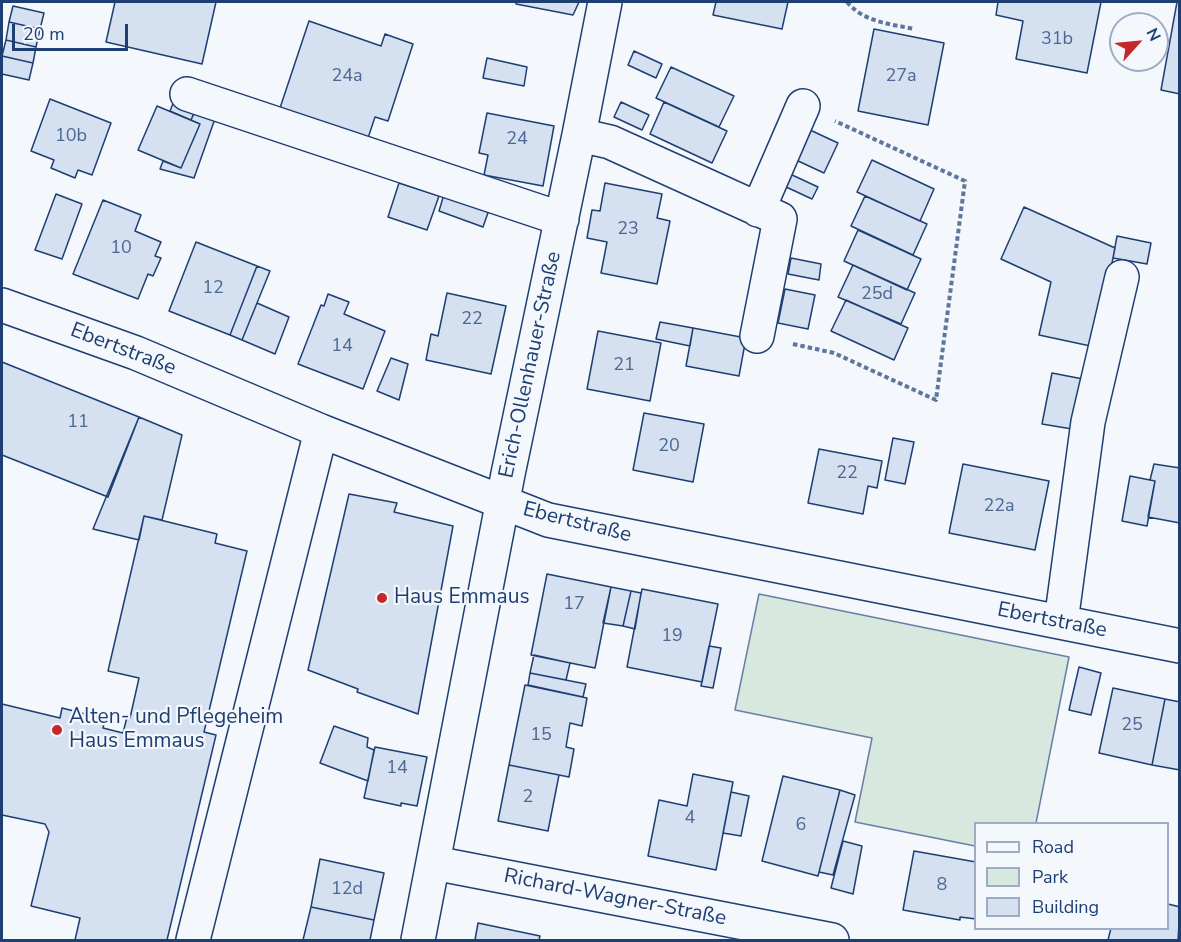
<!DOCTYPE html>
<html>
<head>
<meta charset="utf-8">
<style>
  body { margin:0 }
  #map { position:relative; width:1181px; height:942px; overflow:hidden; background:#f4f7fb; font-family:"Nunito Sans",sans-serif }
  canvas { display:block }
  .frame { position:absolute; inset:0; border:3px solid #1d3f73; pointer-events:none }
  .legend { position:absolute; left:974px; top:822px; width:195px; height:108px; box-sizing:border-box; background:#f4f7fb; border:2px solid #9eadc5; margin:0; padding:8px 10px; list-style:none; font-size:18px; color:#1d3f73 }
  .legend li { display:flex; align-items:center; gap:12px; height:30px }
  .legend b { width:30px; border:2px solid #9eadc5 }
  .north { position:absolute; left:1109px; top:12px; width:60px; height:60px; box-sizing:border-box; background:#f4f7fb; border:2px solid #9eadc5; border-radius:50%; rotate:63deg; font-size:16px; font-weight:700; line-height:24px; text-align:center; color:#1d3f73 }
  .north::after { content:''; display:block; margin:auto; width:21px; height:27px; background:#c62828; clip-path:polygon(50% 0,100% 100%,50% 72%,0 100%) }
  .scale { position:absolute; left:12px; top:24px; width:116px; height:27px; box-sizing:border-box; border:3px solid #1d3f73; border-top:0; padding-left:8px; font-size:18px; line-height:21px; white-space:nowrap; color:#1d3f73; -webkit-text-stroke:4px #f4f7fb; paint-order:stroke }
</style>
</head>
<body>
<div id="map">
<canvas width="1181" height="942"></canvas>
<div class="frame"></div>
<ul class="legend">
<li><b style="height:8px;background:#f4f7fb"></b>Road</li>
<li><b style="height:16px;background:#d7e8df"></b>Park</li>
<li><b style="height:16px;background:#d5e0f0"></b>Building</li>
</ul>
<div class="north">N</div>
<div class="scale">20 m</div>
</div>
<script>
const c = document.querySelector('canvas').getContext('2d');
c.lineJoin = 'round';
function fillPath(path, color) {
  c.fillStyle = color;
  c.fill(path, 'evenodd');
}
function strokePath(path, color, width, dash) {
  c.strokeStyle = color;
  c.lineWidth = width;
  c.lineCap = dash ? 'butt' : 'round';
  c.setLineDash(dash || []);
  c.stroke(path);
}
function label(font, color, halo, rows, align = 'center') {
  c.font = font + ' "Nunito Sans",sans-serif';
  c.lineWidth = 4.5;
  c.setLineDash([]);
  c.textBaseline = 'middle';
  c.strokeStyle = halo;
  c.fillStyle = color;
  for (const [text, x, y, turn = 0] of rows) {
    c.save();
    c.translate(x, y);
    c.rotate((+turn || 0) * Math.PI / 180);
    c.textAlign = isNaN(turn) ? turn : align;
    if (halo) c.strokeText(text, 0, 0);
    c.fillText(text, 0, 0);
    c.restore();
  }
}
const green = new Path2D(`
  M759 594 1069 657 1036 823 976 824 975 846 855 822 872 738 735 710Z`);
const building = new Path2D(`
  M115 2H216L202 64 106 42Z
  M516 2H579L573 15 516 4Z
  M716 2H788L782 29 713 15Z
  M998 2H1101L1087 73 1016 59 1023 21 996 15Z
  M1177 2H1180V94L1161 90Z
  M13 6 44 13 40 29 9 22Z
  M309 21 381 46 385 34 413 44 388 121 375 117 368 138 280 108Z
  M9 22 40 29 36 47 6 40Z
  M874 29 944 43 928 125 858 111Z
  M6 40 36 47 33 63 2 56Z
  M634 51 662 64 656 78 628 65Z
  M2 56 33 63 29 80 2 74Z
  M487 58 527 67 524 86 483 78Z
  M671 67 734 96 719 127 656 98Z
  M50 99 111 123 92 175 78 170 75 178 51 168 54 160 31 151Z
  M174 101 196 108 191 120 170 111Z
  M621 102 649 115 642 130 614 117Z
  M664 102 727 131 712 163 650 134Z
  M198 105 217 113 194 178 160 169 163 161 181 168 200 124 191 120Z
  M157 106 200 124 181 168 138 150Z
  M487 113 554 126 543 186 484 175 488 155 479 153Z
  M810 130 838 143 824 173 796 160Z
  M872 160 934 189 920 221 857 192Z
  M790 174 818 187 812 199 784 186Z
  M399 183 439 196 427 230 388 217Z
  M605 183 662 194 657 218 670 221 657 284 601 273 607 242 587 238 592 210 600 211Z
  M445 191 490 207 483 227 439 211Z
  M56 194 82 204 62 259 35 250Z
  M865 196 927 224 913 255 851 226Z
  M103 200 141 215 135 231 161 242 155 256 161 258 153 276 148 274 138 299 73 274Z
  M1024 207 1115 248 1095 347 1039 335 1051 282 1001 259Z
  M858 230 921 259 907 290 844 261Z
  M1117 236 1151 243 1147 264 1113 258Z
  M196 242 257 266 230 335 169 311Z
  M791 258 821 264 819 280 788 274Z
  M853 265 915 293 901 324 838 297Z
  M257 266 270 271 242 340 230 335Z
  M785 289 815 295 808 329 778 323Z
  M447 293 506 306 491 374 426 360 431 334 438 336Z
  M328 294 349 302 344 314 385 331 363 389 298 364 321 305 324 306Z
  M846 300 908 328 894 360 831 331Z
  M257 303 289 317 275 354 242 340Z
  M660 322 693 328 690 346 656 339Z
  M693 328 746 338 739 376 686 366Z
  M598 331 661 343 650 401 587 389Z
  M391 358 408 364 399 400 377 391Z
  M2 362 139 417 108 497 2 455Z
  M1052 373 1088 380 1078 430 1042 424Z
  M644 413 704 424 693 482 633 470Z
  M139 417 182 435 162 520 144 516 139 540 93 529Z
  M893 438 914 442 905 484 885 480Z
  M819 449 882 461 877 488 868 486 863 514 808 503Z
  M963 464 1049 481 1035 550 949 533Z
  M1154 464 1180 468V523L1148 517 1155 481 1150 480Z
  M1130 476 1155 481 1147 526 1122 521Z
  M349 494 397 503 394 512 453 526 418 714 357 692 358 689 308 670Z
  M144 516 217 534 215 543 247 551 204 732 216 735 167 940H75L80 918 31 906 49 832 45 824 2 815V704L60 718 62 708 105 719 103 728 123 733 127 717 130 718 139 678 108 671Z
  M547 574 611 587 595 668 531 655Z
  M611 587 631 591 623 626 603 623Z
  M642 589 718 604 702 682 627 667Z
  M631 591 641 593 635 629 623 626Z
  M709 646 721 648 713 688 701 686Z
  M534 655 570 663 566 680 530 673Z
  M1079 667 1101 673 1091 715 1069 710Z
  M530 673 586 684 583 697 528 685Z
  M525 685 587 698 582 726 570 723 566 747 574 749 569 777 509 765Z
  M1113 688 1165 699 1152 765 1099 753Z
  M1165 699 1180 702V770L1152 765Z
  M334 726 368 738 367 747 374 750 368 781 320 763Z
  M375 747 427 757 417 806 401 803V806L364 798Z
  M509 765 559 775 548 831 498 821Z
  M693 774 733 782 716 870 648 856 659 800 687 806Z
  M783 776 840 790 818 876 762 861Z
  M840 790 855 795 833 875 819 872Z
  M731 792 749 796 741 836 723 833Z
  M843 841 862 846 853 894 831 888Z
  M914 851 976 862V919L960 917V920L903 910Z
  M320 859 384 873 374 920 311 907Z
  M1168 904 1180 907 1178 940H1108L1111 928H1168Z
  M311 907 374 920 370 940H303Z
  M478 923 540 936 539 940H475Z`);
const path = new Path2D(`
  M847 2C864 22 889 24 915 29
  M793 344 834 353 936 400 965 181 835 121`);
const minor = new Path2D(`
  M187 94 562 219
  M579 135 610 142 780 219 757 336
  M758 210 803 106
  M2 305 136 353 321 431 548 520 1180 646
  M1061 622 1088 422 1122 277
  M434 863 832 940
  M193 940 321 431
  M418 940 508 474 579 135 605 2`);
const markers = [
  [382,598,6,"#c62828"],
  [57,730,6,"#c62828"]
];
const numberNames = [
  ["31b",1057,40],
  ["24a",347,77],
  ["27a",901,77],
  ["10b",71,137],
  ["24",517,140],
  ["23",628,230],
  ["10",121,249],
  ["12",213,289],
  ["25d",877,295],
  ["22",472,320],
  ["14",342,347],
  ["21",624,366],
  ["11",78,423],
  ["20",669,447],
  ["22",847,474],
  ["22a",999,507],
  ["17",574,605],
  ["19",672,637],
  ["25",1132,726],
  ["15",541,736],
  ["14",397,769],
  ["2",528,798],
  ["4",690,819],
  ["6",801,826],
  ["8",942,886],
  ["12d",347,890]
];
const streetNames = [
  ["Ebertstraße",123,350,21],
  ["Erich-Ollenhauer-Straße",531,365,-78],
  ["Ebertstraße",577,523,14],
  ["Ebertstraße",1052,621,11],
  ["Richard-Wagner-Straße",615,898,11]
];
const poiNames = [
  ["Haus Emmaus",394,598],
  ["Alten- und Pflegeheim",69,718],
  ["Haus Emmaus",69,742]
];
fillPath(green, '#d7e8df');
strokePath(green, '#687fa3', 1.5);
fillPath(building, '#d5e0f0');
strokePath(building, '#1d3f73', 1.5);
strokePath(minor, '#1d3f73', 36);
strokePath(path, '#5e769c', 4, [4.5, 3]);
strokePath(minor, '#f4f7fb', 33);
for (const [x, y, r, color] of markers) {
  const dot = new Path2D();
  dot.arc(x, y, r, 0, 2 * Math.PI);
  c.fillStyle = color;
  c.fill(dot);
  strokePath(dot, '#f4f7fb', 2);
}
label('18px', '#4b6792', null, numberNames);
label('21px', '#1d3f73', '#f4f7fb', streetNames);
label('21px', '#1d3f73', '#f4f7fb', poiNames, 'left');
</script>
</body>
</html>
